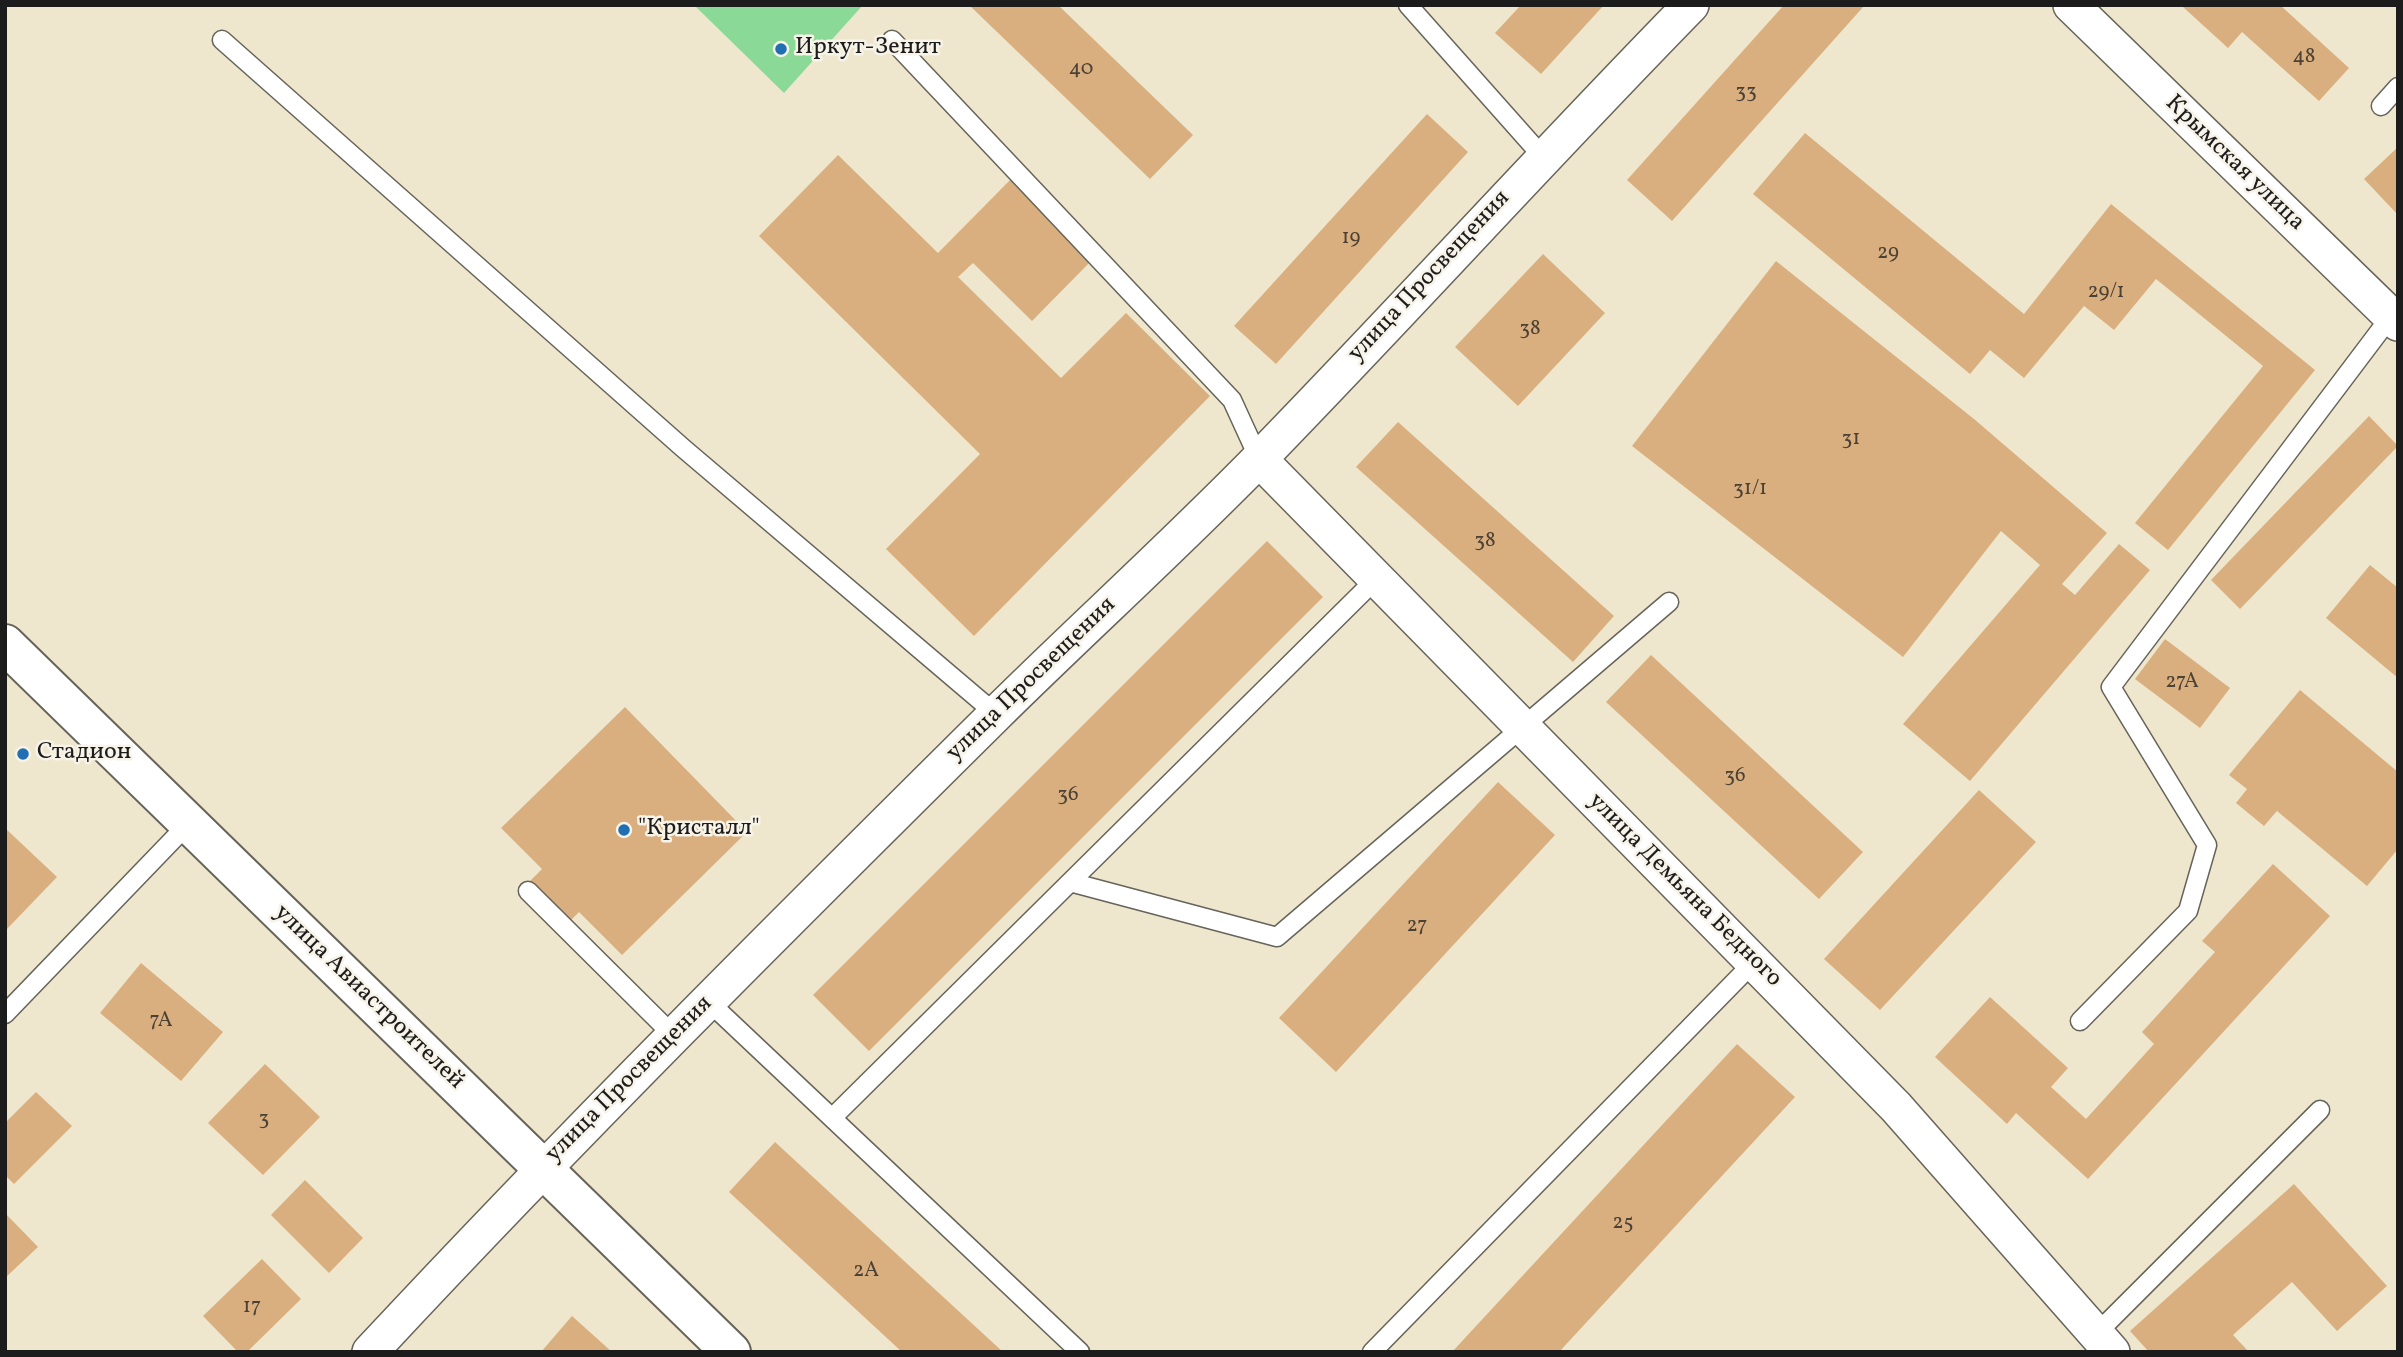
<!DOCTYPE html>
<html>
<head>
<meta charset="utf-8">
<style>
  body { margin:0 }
  #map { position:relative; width:2403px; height:1357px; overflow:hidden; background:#eee7cd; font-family:Vollkorn,serif }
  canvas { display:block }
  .frame { position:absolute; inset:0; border:7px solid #1c1c1c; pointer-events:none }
</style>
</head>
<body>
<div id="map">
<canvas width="2403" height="1357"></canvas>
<div class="frame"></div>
</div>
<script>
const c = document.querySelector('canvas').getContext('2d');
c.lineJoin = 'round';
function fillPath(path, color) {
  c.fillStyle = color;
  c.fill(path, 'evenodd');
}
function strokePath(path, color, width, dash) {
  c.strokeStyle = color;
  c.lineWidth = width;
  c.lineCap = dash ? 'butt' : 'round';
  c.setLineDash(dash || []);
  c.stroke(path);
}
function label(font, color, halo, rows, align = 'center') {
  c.font = font + ' Vollkorn,serif';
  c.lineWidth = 5;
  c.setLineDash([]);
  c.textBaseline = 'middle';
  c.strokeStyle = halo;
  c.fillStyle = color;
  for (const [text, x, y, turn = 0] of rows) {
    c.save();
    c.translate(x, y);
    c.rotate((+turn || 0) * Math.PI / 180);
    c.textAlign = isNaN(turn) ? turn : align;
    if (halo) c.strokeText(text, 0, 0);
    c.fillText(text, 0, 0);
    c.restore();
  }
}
const green = new Path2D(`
  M694 5H863L784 93Z`);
const building = new Path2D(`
  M969 5H1058L1193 135 1150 179Z
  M1521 5H1604L1541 74 1495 33Z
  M1784 5 1864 6 1672 221 1627 180Z
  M2185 5H2280L2349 68 2319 101 2242 32 2228 48 2183 7Z
  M1427 114 1468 152 1276 364 1234 326Z
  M1805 133 2024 314 2111 204 2315 370 2168 550 2135 523 2263 366 2156 279 2114 330 2084 306 2024 378 1990 350 1970 374 1753 194Z
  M2398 147V215L2364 179Z
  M838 155 938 253 1014 176 1096 256 1032 321 973 263 958 277 1061 378 1126 313 1210 396 974 636 886 549 980 454 759 236Z
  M1543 254 1605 313 1518 406 1455 347Z
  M1776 261 1974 419 2107 533 2062 584 2075 595 2119 544 2150 570 1970 781 1903 724 2040 565 2001 531 1903 657 1632 446Z
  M2369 416 2398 446 2240 609 2211 580Z
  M1398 422 1614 616 1573 662 1356 467Z
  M1267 541 1323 597 869 1051 813 995Z
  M2370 565 2398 588V678L2326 618Z
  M2165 639 2230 688 2200 728 2135 679Z
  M1651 655 1863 852 1819 899 1606 702Z
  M2300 690 2398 772V849L2367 886 2277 811 2264 826 2236 803 2247 789 2229 775Z
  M625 707 747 832 622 955 579 912 567 924 527 884 542 869 501 828Z
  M1498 782 1555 835 1336 1072 1279 1018Z
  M1979 790 2036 842 1880 1010 1824 959Z
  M5 828 57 877 7 929 5 927Z
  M2273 864 2330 916 2088 1179 2016 1113 2007 1124 1935 1057 1990 997 2068 1068 2051 1087 2086 1119 2154 1044 2142 1032 2215 952 2202 941Z
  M141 963 223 1032 181 1081 100 1013Z
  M1737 1044 1795 1097 1559 1352H1452Z
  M265 1064 320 1117 263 1175 208 1123Z
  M36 1092 72 1126 14 1184 5 1175V1123Z
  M775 1142 1003 1352H902L729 1192Z
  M305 1180 363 1238 329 1273 271 1215Z
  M2294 1184 2387 1286 2337 1331 2292 1282 2233 1335 2249 1352H2149L2130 1331Z
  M5 1213 38 1247 5 1278Z
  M262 1259 301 1299 247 1352H238L203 1316Z
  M572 1316 612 1352H541Z`);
const service = new Path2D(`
  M1408 5 1543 157
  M222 40 683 448 996 714
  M892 40 1232 400 1259 459
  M2381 106 2398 87
  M1070 882 1277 937 1669 602
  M528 891 676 1038
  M709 1002 1080 1352
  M5 1014 189 823
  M2080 1021 2188 911 2207 845 2111 687 2391 316
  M832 1118 1376 579
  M2096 1334 2320 1110
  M1372 1352 1754 962`);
const minor = new Path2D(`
  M2071 5 2398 323
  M1259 459 1896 1107 2112 1352
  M370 1352C572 1135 783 925 994 716 1082 629 1173 547 1260 458 1405 309 1545 154 1691 5`);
const tertiary = new Path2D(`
  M5 644 731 1352`);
const markers = [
  [781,49,7,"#1f6fb2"],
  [23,754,7,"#1f6fb2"],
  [624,830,7,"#1f6fb2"]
];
const numberNames = [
  ["48",2304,58],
  ["40",1081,70],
  ["33",1746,93],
  ["19",1351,239],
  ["29",1888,254],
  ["29/1",2106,293],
  ["38",1530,330],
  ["31",1851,440],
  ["31/1",1750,490],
  ["38",1485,542],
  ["27А",2182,683],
  ["36",1735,777],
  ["36",1068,796],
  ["27",1417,927],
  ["7А",161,1022],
  ["3",264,1120],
  ["25",1623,1224],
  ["2А",866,1272],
  ["17",252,1308]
];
const poiNames = [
  ["Иркут-Зенит",795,49],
  ["Стадион",37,754],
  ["\"Кристалл\"",638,830]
];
const streetNames = [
  ["Крымская улица",2234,164,44],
  ["улица Просвещения",1430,277,-47],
  ["улица Просвещения",1032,680,-44],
  ["улица Демьяна Бедного",1684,891,45],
  ["улица Авиастроителей",368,998,44],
  ["улица Просвещения",630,1080,-45]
];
fillPath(green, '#8bd997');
fillPath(building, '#daaf7f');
strokePath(service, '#66635a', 21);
strokePath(minor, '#66635a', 38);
strokePath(tertiary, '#66635a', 42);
strokePath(service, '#fff', 18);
strokePath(minor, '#fff', 35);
strokePath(tertiary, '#fff', 38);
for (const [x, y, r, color] of markers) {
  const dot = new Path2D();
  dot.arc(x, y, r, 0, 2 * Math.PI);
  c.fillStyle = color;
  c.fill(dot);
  strokePath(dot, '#f7f3e8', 2.5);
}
label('21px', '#4c4135', null, numberNames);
label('24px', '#1c1c1c', '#f7f3e8', poiNames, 'left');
label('24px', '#1c1c1c', '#f7f3e8', streetNames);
</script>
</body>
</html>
